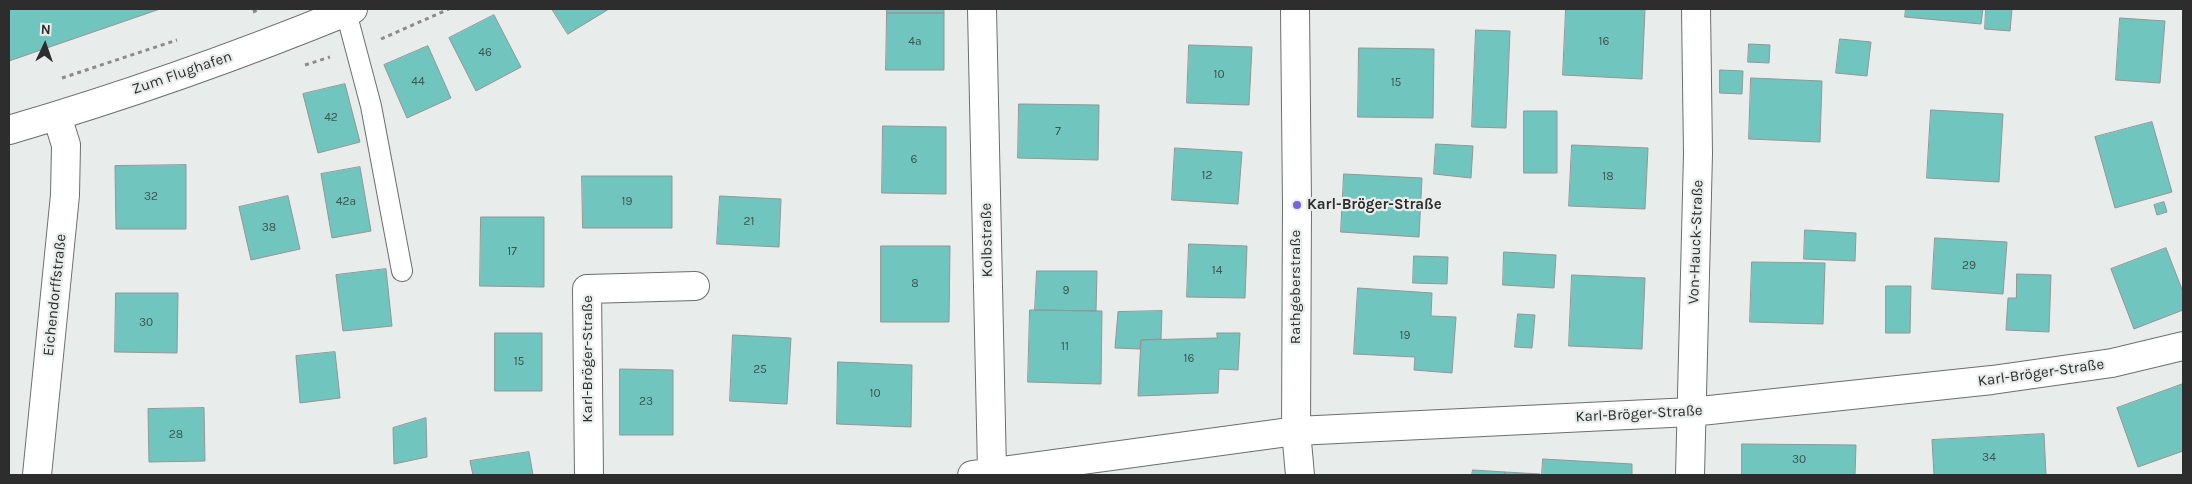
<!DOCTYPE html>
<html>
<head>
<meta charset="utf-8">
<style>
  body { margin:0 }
  #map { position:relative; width:2192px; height:484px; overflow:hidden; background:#e8ecea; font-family:Karla,sans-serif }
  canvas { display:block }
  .frame { position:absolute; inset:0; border:10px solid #2c2d2c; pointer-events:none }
  .north { position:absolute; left:20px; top:20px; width:50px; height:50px; -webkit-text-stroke:4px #e8ecea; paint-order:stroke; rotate:3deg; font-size:14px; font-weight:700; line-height:20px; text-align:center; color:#2c2d2c }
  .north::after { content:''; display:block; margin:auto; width:18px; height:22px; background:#2c2d2c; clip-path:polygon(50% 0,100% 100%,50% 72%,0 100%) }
</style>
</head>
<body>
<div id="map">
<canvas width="2192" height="484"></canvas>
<div class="frame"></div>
<div class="north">N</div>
</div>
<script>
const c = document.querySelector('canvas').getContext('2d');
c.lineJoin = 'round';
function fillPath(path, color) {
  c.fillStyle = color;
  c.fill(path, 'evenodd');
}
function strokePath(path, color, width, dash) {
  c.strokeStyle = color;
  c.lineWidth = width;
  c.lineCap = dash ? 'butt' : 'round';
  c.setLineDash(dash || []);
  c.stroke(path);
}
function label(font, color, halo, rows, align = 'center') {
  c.font = font + ' Karla,sans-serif';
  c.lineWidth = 4.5;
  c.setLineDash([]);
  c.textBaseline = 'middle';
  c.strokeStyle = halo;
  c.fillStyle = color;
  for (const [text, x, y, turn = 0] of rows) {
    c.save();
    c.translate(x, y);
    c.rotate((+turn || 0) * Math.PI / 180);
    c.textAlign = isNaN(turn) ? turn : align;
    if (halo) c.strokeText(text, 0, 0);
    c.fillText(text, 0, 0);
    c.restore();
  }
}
const building = new Path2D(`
  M9 9H160L9 61Z
  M552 9H609L568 34Z
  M887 9H944V13H887Z
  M1566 9H1645L1642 79 1563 75Z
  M1906 9H1983L1981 24 1905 17Z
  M1986 9H2012L2010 31 1985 29Z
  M887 13H944V70H886Z
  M494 15 521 67 476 91 449 38Z
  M2120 18 2165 21 2160 83 2116 80Z
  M1476 30 1510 31 1506 128 1472 127Z
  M1840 39 1871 42 1867 76 1836 73Z
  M1749 44 1770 45 1769 63 1748 62Z
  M1189 45 1252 47 1249 105 1187 103Z
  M428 46 451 98 407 118 384 65Z
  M1359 48 1434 49 1433 118 1358 117Z
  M1720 70 1743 71 1742 94 1720 93Z
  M1751 78 1822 81 1820 142 1749 139Z
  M345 84 360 142 318 153 303 94Z
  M1019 104 1099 105 1098 160 1018 158Z
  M1931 110 2003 114 1999 182 1927 178Z
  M1524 111H1557V173H1524Z
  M2152 122 2172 192 2115 208 2095 137Z
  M883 126 946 127V194L882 193Z
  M1436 144 1473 146 1471 178 1434 174Z
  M1572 145 1648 148 1645 209 1569 206Z
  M1175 148 1242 152 1238 204 1172 200Z
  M186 165V229H116L115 166Z
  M360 167 371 231 332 238 321 174Z
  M1344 174 1422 178 1419 237 1341 232Z
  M582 176H672V228H583Z
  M288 196 300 249 251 260 239 207Z
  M720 196 781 199 779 247 717 244Z
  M2164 202 2167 212 2157 215 2154 205Z
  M481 217H544V287L480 286Z
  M1805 230 1856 233 1855 261 1804 259Z
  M1935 238 2007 242 2003 294 1932 289Z
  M1189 244 1247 246 1245 298 1187 297Z
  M881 246H950L949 322H881Z
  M2166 248 2183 292V310L2134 329 2111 269Z
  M1504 252 1556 255 1554 288 1503 285Z
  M1414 256 1448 257 1447 284 1413 283Z
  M1752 262 1825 263 1823 324 1750 322Z
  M386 269 392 326 343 331 336 275Z
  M1037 271H1097L1096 311 1035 310Z
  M2017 274 2051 275 2049 332 2006 330 2008 298H2016Z
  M1572 275 1645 278 1642 349 1569 346Z
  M1886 286H1911L1910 333H1886Z
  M1358 288 1432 293 1431 316 1456 317 1452 373 1414 370 1415 357 1354 354Z
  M116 293H178L177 353 115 352Z
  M1030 310 1102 311 1101 384 1028 382Z
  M1162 311 1161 339 1141 340 1140 349 1115 348 1118 312Z
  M1518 314 1535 315 1532 348 1515 347Z
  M495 333H542V391H495Z
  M1217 333H1240L1238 370 1219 369 1218 393 1138 396 1141 340 1217 338Z
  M733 335 791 338 787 404 730 401Z
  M335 352 340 398 300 403 296 356Z
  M838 362 912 365 911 427 837 424Z
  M620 369 673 370V435H620Z
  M2183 384V451L2138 467 2117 408Z
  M204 408 205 461 149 462 148 409Z
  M426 418 427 457 394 464 393 428Z
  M2044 434 2046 475H1934L1932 440Z
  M1742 444 1856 445 1855 475H1742Z
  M529 452 533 475H473L470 461Z
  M1543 459 1632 464V475H1542Z
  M1473 470 1505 472V475H1472Z
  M1505 472 1540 474V475H1505Z`);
const path = new Path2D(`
  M253 12 260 9
  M381 39 449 9
  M305 65 330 57
  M62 78 177 40`);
const lane = new Path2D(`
  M346 12 371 106 402 271`);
const street = new Path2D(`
  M982 9 992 471
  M37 475 65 195 66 145 57 116
  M589 475 587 289 695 286
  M972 475 1296 431 1691 412 1992 380 2112 363 2183 346
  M1690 475 1698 154 1696 9`);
const secondary = new Path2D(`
  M1295 9 1297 205 1296 431 1300 475
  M9 130C125 96 241 55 353 9`);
const markers = [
  [1297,205,5,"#7863de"]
];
const numberNames = [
  ["4a",915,42],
  ["16",1604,42],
  ["46",485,53],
  ["10",1219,75],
  ["44",418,82],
  ["15",1396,83],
  ["42",331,118],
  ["7",1058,132],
  ["6",914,160],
  ["12",1207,176],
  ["18",1608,177],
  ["32",151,197],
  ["42a",346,202],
  ["19",627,202],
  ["21",749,222],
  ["38",269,228],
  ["17",512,252],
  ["29",1969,266],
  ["14",1217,271],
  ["8",915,284],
  ["9",1066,291],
  ["30",146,323],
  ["19",1405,336],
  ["11",1065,347],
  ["16",1189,359],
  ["15",519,362],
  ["25",760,370],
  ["10",875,394],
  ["23",646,402],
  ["28",176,435],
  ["34",1989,458],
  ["30",1799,460]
];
const streetNames = [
  ["Zum Flughafen",182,73,-19],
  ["Kolbstraße",987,240,-91],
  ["Von-Hauck-Straße",1696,242,-88],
  ["Rathgeberstraße",1296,287,-90],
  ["Eichendorffstraße",55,295,-84],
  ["Karl-Bröger-Straße",588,359,-90],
  ["Karl-Bröger-Straße",2041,373,-8],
  ["Karl-Bröger-Straße",1639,414,-3]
];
const poiNames = [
  ["Karl-Bröger-Straße",1307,205]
];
fillPath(building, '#70c5be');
strokePath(building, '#939696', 1);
strokePath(lane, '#6c6f6d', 22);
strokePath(street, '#6c6f6d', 30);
strokePath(secondary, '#6c6f6d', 30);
strokePath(path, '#898c8a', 3, [4, 4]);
strokePath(lane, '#fff', 20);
strokePath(street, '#fff', 28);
strokePath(secondary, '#fff', 28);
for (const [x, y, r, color] of markers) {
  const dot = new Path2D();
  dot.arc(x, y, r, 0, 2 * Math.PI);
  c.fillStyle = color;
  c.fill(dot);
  strokePath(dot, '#e8ecea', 2);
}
label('12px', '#3d5350', null, numberNames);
label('15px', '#2c2d2c', '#e8ecea', streetNames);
label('bold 15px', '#2c2d2c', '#e8ecea', poiNames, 'left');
</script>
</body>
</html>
